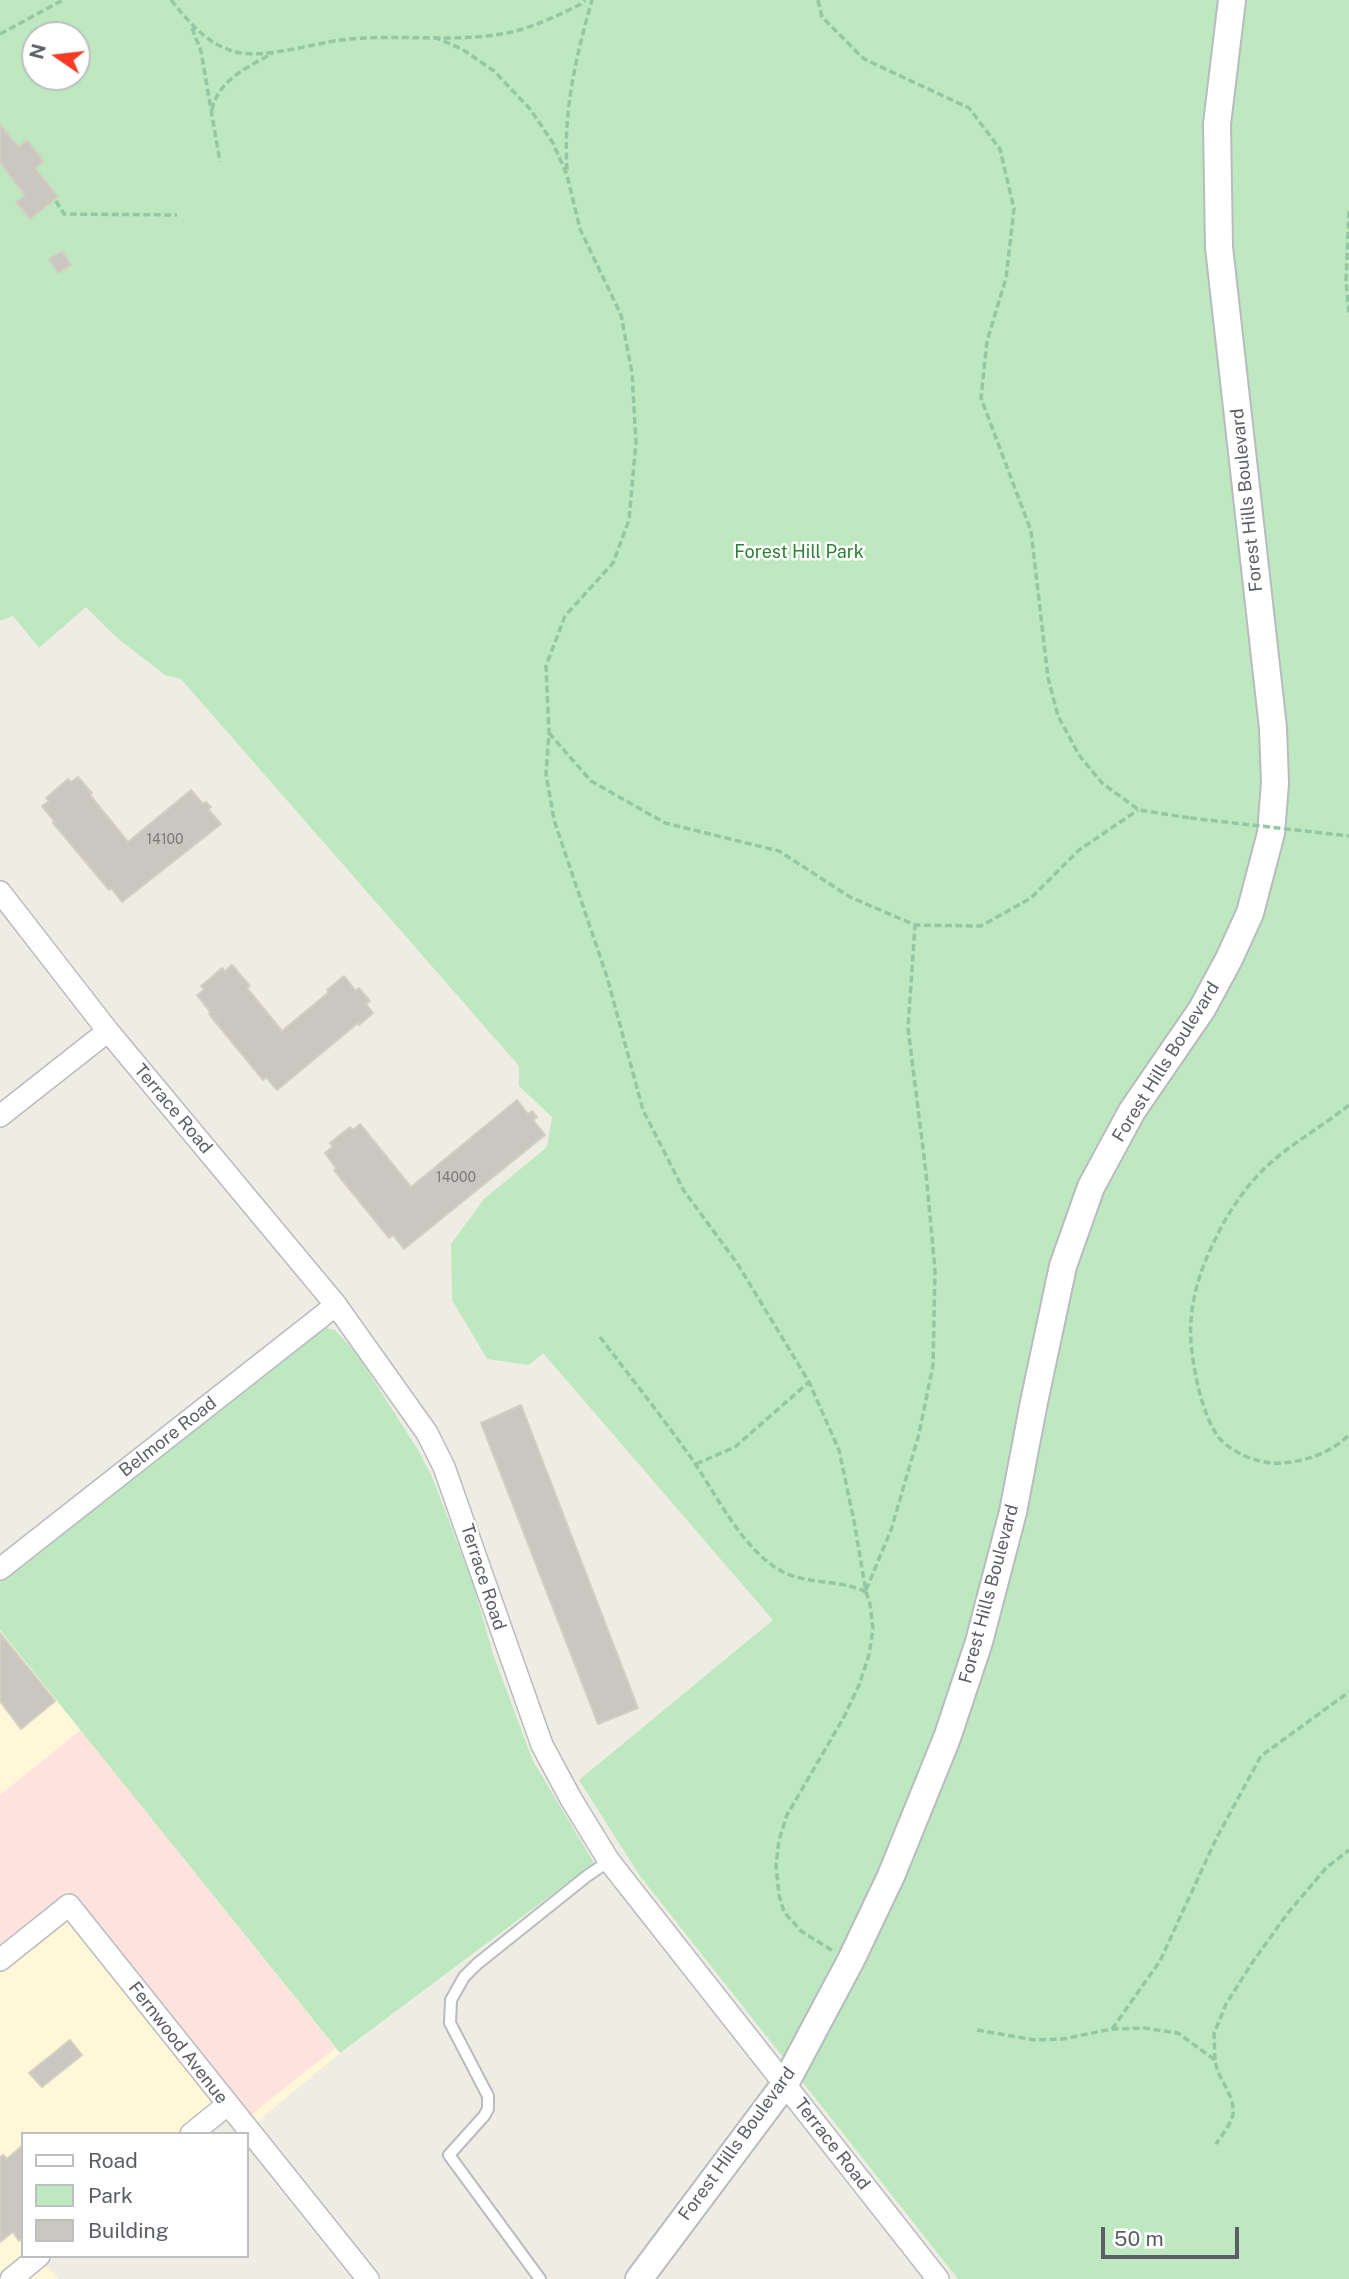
<!DOCTYPE html>
<html>
<head>
<meta charset="utf-8">
<style>
  body { margin:0 }
  #map { position:relative; width:1349px; height:2279px; overflow:hidden; background:#efede3; font-family:"Public Sans",sans-serif }
  canvas { display:block }
  .legend { position:absolute; left:21px; top:2132px; width:228px; height:126px; box-sizing:border-box; background:#fff; border:2px solid #bdbfc1; margin:0; padding:9px 12px; list-style:none; font-size:21px; color:#5b5f65 }
  .legend li { display:flex; align-items:center; gap:14px; height:35px }
  .legend b { width:35px; border:2px solid #bdbfc1 }
  .north { position:absolute; left:21px; top:21px; width:70px; height:70px; box-sizing:border-box; background:#fff; border:2px solid #bdbfc1; border-radius:50%; rotate:284deg; font-size:19px; font-weight:700; line-height:28px; text-align:center; color:#5b5f65 }
  .north::after { content:''; display:block; margin:auto; width:24px; height:32px; background:#f43b24; clip-path:polygon(50% 0,100% 100%,50% 72%,0 100%) }
  .scale { position:absolute; left:1101px; top:2227px; width:138px; height:32px; box-sizing:border-box; border:4px solid #5b5f65; border-top:0; padding-left:9px; font-size:21px; line-height:24px; white-space:nowrap; color:#5b5f65; -webkit-text-stroke:5px #fff; paint-order:stroke }
</style>
</head>
<body>
<div id="map">
<canvas width="1349" height="2279"></canvas>
<ul class="legend">
<li><b style="height:9px;background:#fff"></b>Road</li>
<li><b style="height:19px;background:#bee8bf"></b>Park</li>
<li><b style="height:19px;background:#cac7c0"></b>Building</li>
</ul>
<div class="north">N</div>
<div class="scale">50 m</div>
</div>
<script>
const c = document.querySelector('canvas').getContext('2d');
c.lineJoin = 'round';
function fillPath(path, color) {
  c.fillStyle = color;
  c.fill(path, 'evenodd');
}
function strokePath(path, color, width, dash) {
  c.strokeStyle = color;
  c.lineWidth = width;
  c.lineCap = dash ? 'butt' : 'round';
  c.setLineDash(dash || []);
  c.stroke(path);
}
function label(font, color, halo, rows, align = 'center') {
  c.font = font + ' "Public Sans",sans-serif';
  c.lineWidth = 5;
  c.setLineDash([]);
  c.textBaseline = 'middle';
  c.strokeStyle = halo;
  c.fillStyle = color;
  for (const [text, x, y, turn = 0] of rows) {
    c.save();
    c.translate(x, y);
    c.rotate((+turn || 0) * Math.PI / 180);
    c.textAlign = isNaN(turn) ? turn : align;
    if (halo) c.strokeText(text, 0, 0);
    c.fillText(text, 0, 0);
    c.restore();
  }
}
const commercial = new Path2D(`
  M0 1630 340 2053 247 2130 227 2105 191 2134H23V2256L39 2257 58 2279H0Z`);
const medical = new Path2D(`
  M81 1730 335 2048 247 2118 69 1891 0 1946V1795Z`);
const green = new Path2D(`
  M0 0H1349V2279H958L640 1876 579 1780 773 1620 543 1353 529 1365 487 1359 452 1300 451 1244 484 1199 547 1147 552 1117 519 1086V1066L181 679 165 675 116 637 86 607 39 648 13 616 0 621ZM35 35H77V77H35Z
  M326 1328 335 1330 357 1354 418 1450 433 1479 473 1584 493 1654 533 1761 594 1863 340 2053 0 1630V1577L315 1329Z`);
const building = new Path2D(`
  M0 124 18 147 27 140 44 161 35 168 58 197 30 219 16 202 25 195 0 162Z
  M62 251 71 265 58 273 49 259Z
  M78 777 92 793 90 795 128 842 191 790 203 804 206 802 211 807 208 809 221 824 122 902 111 888 109 890 53 823 55 822 42 806 49 801 46 798 68 779 71 782Z
  M232 965 250 986 247 988 282 1031 329 992 327 990 344 976 356 991 359 988 370 1001 366 1004 373 1013 359 1025 358 1023 277 1090 266 1077 263 1080 209 1014 210 1012 197 995 204 990 201 986 222 968 225 971Z
  M517 1100 528 1114 532 1111 537 1117 533 1120 545 1135 404 1249 393 1235 389 1238 334 1170 336 1168 325 1153 333 1146 330 1143 350 1127 353 1130 360 1124 411 1187Z
  M521 1405 638 1708 598 1724 481 1423Z
  M0 1633 55 1701 21 1729 0 1701Z
  M70 2040 82 2055 42 2087 29 2073Z
  M23 2145V2238L19 2241 13 2232 0 2242V2158L3 2155 7 2159Z`);
const path = new Path2D(`
  M171 0C190 23 206 44 236 52 264 59 311 44 341 40 398 33 456 44 512 32 536 26 559 15 581 4L585 0
  M818 0 822 17 864 59 969 108 1000 149 1014 209 1006 278 987 341 981 398 1031 531 1048 678 1058 716 1079 755 1102 783 1139 810 1190 818
  M192 28 201 51 220 162
  M0 34 63 0
  M434 37 462 49 494 71 530 109 553 143 567 175 580 229 621 315 632 373 636 442 629 520 613 563 565 616 546 666 549 733 546 774 554 820 607 977 643 1110 684 1191 737 1263 809 1382 839 1450 854 1521 866 1592 870 1604 873 1629 869 1655 859 1685 844 1717 787 1815 779 1840 776 1865 779 1895 784 1912 801 1931 833 1951
  M212 110C218 80 248 67 273 53
  M567 170C563 111 576 56 592 0
  M56 201 64 214 177 215
  M1349 211 1346 280 1349 315
  M549 733 591 781 665 823 779 851 850 897 915 925 981 926 1031 898 1079 850 1138 810
  M1349 1105C1327 1123 1302 1137 1280 1155 1251 1177 1228 1211 1213 1244 1201 1268 1193 1294 1191 1320 1188 1349 1201 1422 1223 1442 1237 1455 1263 1465 1282 1463 1307 1461 1330 1453 1349 1435
  M600 1337C629 1375 659 1413 687 1452 714 1489 741 1550 783 1572 809 1585 840 1579 866 1592
  M696 1464 735 1447 809 1382
  M866 1590 891 1530 919 1434 933 1365 935 1270 926 1173 908 1028 915 925
  M1112 2029 1160 1961 1216 1839 1261 1756 1349 1692
  M977 2030 1035 2040 1063 2039 1112 2029 1144 2028 1178 2033 1215 2060C1217 2079 1235 2094 1233 2114 1232 2123 1221 2136 1216 2144
  M1215 2060 1214 2034 1226 2004 1252 1963 1287 1914 1326 1868 1349 1850`);
const service = new Path2D(`
  M540 2279 449 2155 484 2116 488 2109V2096L450 2023 451 2000 464 1977 477 1964 587 1876 609 1861`);
const minor = new Path2D(`
  M0 892 108 1031 336 1305 427 1433 444 1467 542 1745 571 1799 609 1861 938 2279
  M0 1116 108 1031
  M0 1569 336 1305
  M0 1960 69 1905 368 2279
  M191 2134 227 2105
  M11 2279 39 2256`);
const tertiary = new Path2D(`
  M639 2279 785 2084 851 1960 891 1876 947 1738 979 1642 1013 1512 1034 1402 1063 1266 1091 1187 1132 1111 1202 1009 1229 959 1250 913 1271 833 1275 783 1273 728 1219 247 1217 124 1232 0`);
const pathBridge = new Path2D(`
  M1190 818 1349 836`);
const numberNames = [
  ["14100",165,840],
  ["14000",456,1178]
];
const streetNames = [
  ["Forest Hills Boulevard",1247,500,-96],
  ["Forest Hills Boulevard",1166,1062,-58],
  ["Terrace Road",173,1109,50],
  ["Belmore Road",168,1437,-38],
  ["Terrace Road",483,1577,72],
  ["Forest Hills Boulevard",989,1594,-75],
  ["Fernwood Avenue",178,2043,52],
  ["Forest Hills Boulevard",737,2144,-54],
  ["Terrace Road",832,2144,52]
];
const parkNames = [
  ["Forest Hill Park",799,552]
];
fillPath(commercial, '#fff7d8');
fillPath(medical, '#fde2de');
fillPath(green, '#bee8bf');
fillPath(building, '#cac7c0');
strokePath(building, '#d4cfc1', 2);
strokePath(service, '#b8bbc0', 14);
strokePath(minor, '#b8bbc0', 24);
strokePath(tertiary, '#b8bbc0', 30);
strokePath(path, '#95c7a5', 3.5, [7, 3.5]);
strokePath(service, '#fff', 10);
strokePath(minor, '#fff', 21);
strokePath(tertiary, '#fff', 26);
strokePath(pathBridge, '#95c7a5', 3.5, [7, 3.5]);
label('14px', '#77797c', null, numberNames);
label('18px', '#5b5f65', '#fff', streetNames);
label('18px', '#2e8235', '#fff', parkNames);
</script>
</body>
</html>
